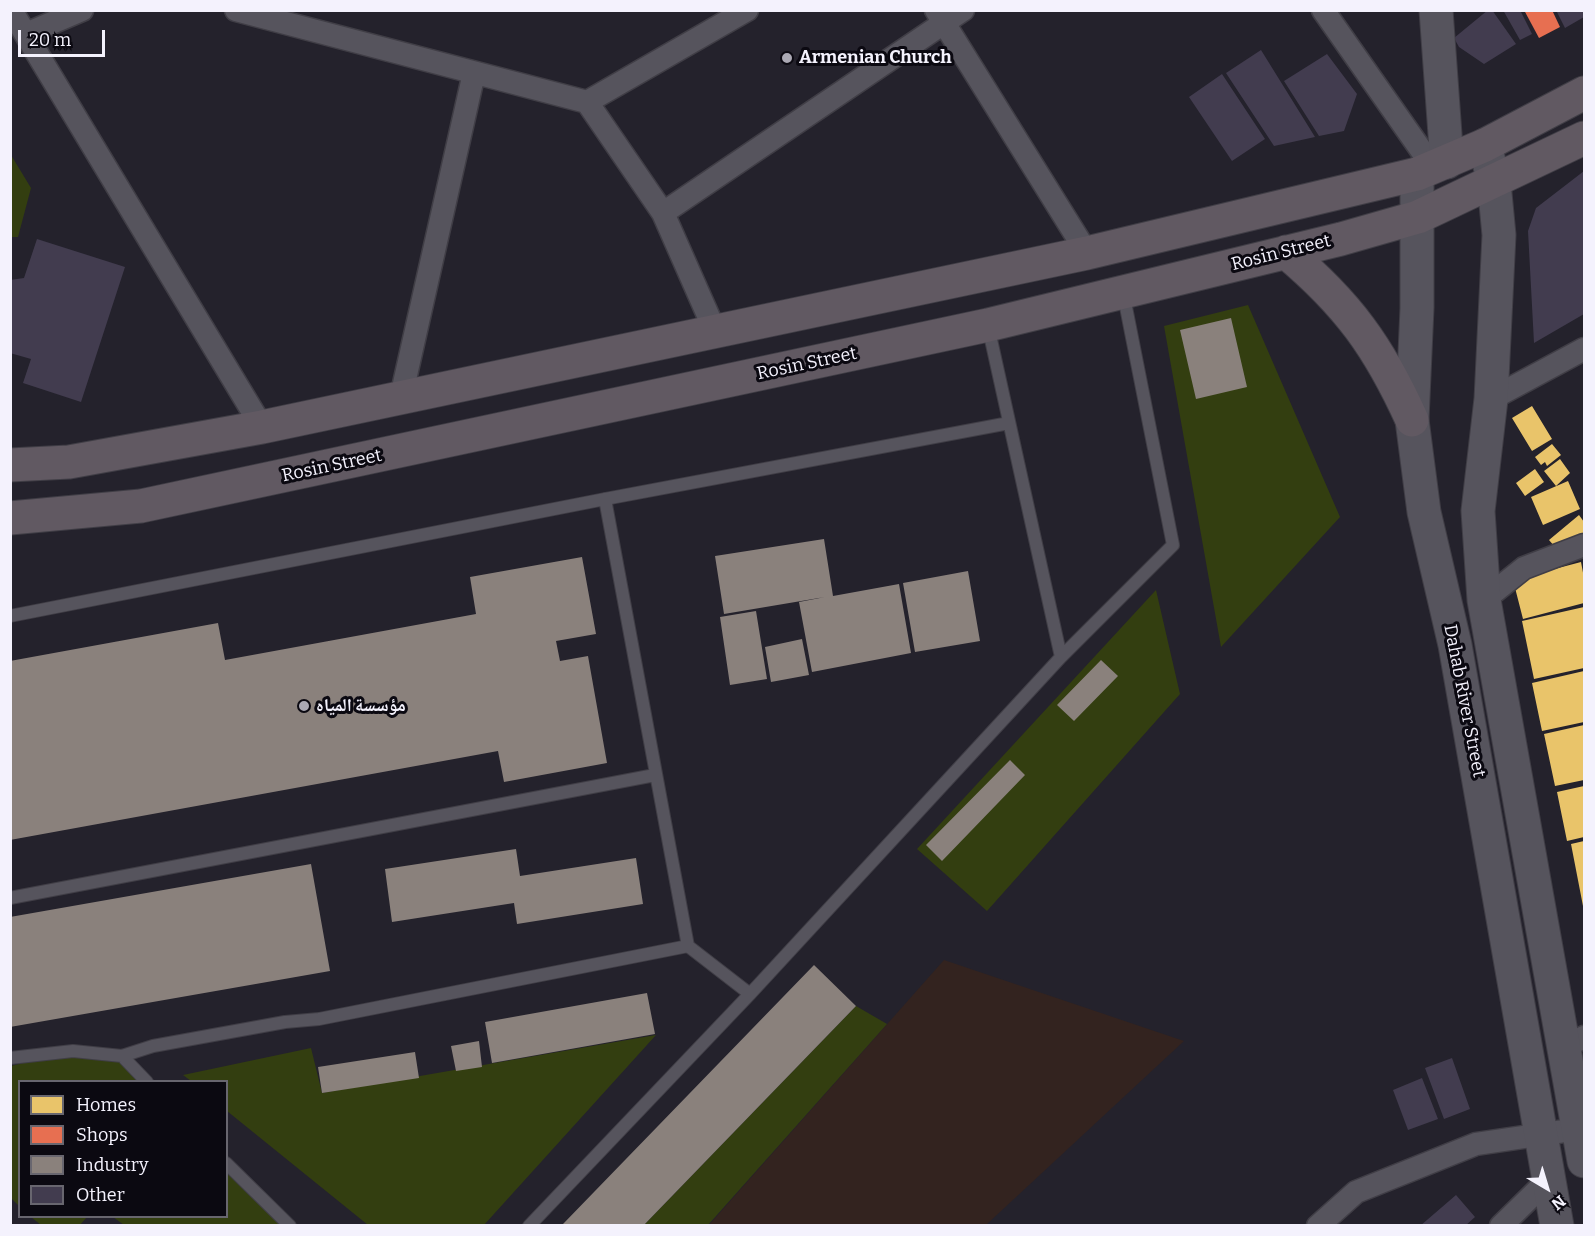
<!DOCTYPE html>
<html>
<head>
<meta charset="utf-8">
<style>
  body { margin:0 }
  #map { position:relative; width:1595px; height:1236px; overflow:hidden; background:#24222c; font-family:Bitter,serif }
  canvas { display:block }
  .frame { position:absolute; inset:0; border:12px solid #f4f2fd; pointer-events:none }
  .legend { position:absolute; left:18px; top:1080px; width:210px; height:138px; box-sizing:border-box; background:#0b0911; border:2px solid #68666f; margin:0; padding:8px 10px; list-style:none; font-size:18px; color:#f4f2fd }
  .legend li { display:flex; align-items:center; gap:12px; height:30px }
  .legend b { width:30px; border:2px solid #68666f }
  .north { position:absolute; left:1517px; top:1158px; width:60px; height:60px; -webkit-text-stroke:4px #0b0911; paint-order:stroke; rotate:142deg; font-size:16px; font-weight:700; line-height:24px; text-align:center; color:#f4f2fd }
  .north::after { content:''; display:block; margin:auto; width:21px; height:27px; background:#f4f2fd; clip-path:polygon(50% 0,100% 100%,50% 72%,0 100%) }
  .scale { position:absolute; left:18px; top:30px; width:87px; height:27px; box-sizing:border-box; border:3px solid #f4f2fd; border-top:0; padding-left:8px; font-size:18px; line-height:21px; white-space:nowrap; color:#f4f2fd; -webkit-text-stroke:4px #0b0911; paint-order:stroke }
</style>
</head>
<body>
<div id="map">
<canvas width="1595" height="1236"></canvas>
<div class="frame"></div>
<ul class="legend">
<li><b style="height:16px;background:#e9c46a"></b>Homes</li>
<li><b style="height:16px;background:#e76f51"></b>Shops</li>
<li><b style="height:16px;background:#8a817c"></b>Industry</li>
<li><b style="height:16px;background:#423c4f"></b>Other</li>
</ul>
<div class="north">N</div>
<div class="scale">20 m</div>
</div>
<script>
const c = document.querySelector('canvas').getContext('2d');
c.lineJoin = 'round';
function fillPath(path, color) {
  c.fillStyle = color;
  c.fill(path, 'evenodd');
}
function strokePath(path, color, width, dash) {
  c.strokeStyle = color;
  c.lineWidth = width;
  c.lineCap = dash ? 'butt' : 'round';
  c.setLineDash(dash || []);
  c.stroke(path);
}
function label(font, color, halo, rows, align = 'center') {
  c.font = font + ' Bitter,"Noto Naskh Arabic",serif';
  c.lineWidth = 6;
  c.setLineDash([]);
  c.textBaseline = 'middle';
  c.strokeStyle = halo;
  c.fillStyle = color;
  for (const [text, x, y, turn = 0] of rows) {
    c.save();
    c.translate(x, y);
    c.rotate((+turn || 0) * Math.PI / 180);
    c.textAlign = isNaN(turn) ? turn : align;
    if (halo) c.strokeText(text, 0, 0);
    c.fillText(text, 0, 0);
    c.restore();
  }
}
const education = new Path2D(`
  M944 960 1184 1041 986 1225 708 1226Z`);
const green = new Path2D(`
  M11 155 31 188 18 237H11Z
  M1248 305 1340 517 1221 647 1164 326Z
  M1156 590 1180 694 987 911 917 849Z
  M856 1006 887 1024 708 1225 643 1226Z
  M656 1035 484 1225H368L227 1111 226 1082 191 1081 183 1075 311 1048 322 1093Z
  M73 1051 122 1056 147 1081 20 1082 19 1206 11 1198V1066Z
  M227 1163 287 1225H124L113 1217 226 1216Z
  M31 1217H87L79 1226 41 1225Z`);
const homes = new Path2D(`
  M1532 406 1552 439 1532 451 1512 418Z
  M1552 444 1561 455 1547 466 1545 462 1541 465 1535 457Z
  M1560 459 1570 473 1556 486 1544 471Z
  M1535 469 1544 482 1525 496 1516 483Z
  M1568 481 1580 509 1543 525 1531 497Z
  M1579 515 1584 522V533L1561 554 1549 540Z
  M1581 562 1584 578V603L1523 619 1513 580Z
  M1584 607V668L1534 679 1522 621Z
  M1584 671V722L1542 731 1532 683Z
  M1584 725V780L1555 786 1544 734Z
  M1584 786V837L1567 841 1557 792Z
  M1584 841V906H1583L1571 844Z`);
const shops = new Path2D(`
  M1524 10H1552L1560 27 1539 38Z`);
const industry = new Path2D(`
  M1231 318 1247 387 1196 399 1180 330Z
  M824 539 833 596 899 584 911 653 812 672 799 602 825 597 724 614 715 556Z
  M582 557 596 634 556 641 560 661 588 656 607 763 504 782 498 751 10 840V661L218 623 225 660 476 614 470 577Z
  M968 571 980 641 915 652 903 583Z
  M756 611 767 679 730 685 720 617Z
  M802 639 809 675 771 682 765 647Z
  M1101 660 1118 676 1074 721 1057 705Z
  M1010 760 1025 775 942 861 926 845Z
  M516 849 520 876 636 858 643 904 517 924 514 903 392 922 385 869Z
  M311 864 330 971 10 1027V917Z
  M814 965 856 1006 643 1226H565L563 1224Z
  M647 993 655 1034 492 1063 485 1022Z
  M479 1041 482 1067 456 1071 451 1046Z
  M415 1052 419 1078 322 1093 318 1067Z`);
const building = new Path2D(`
  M1488 10H1492L1516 44 1484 64 1459 47 1454 38Z
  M1503 10H1520L1532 34 1520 40Z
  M1556 10H1584V17L1565 28Z
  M1261 50 1315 137 1274 146 1226 73Z
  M1327 54 1357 94 1344 131 1319 136 1284 81Z
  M1222 74 1265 139 1232 161 1189 97Z
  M1584 171V314L1534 343 1528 231 1536 208Z
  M37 239 125 267 81 402 23 383 31 359 10 353V280L24 278Z
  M1452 1058 1470 1109 1444 1119 1425 1068Z
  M1422 1078 1438 1119 1408 1130 1393 1090Z
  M1456 1195 1475 1217 1465 1226H1420Z`);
const service = new Path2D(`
  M605 499 688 946
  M10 616 605 499 1009 423
  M1061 657 1173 545 1123 292
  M10 898 655 775
  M122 1056 147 1082
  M10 1058 73 1051 122 1056 153 1046 285 1022 319 1019 688 946 750 994
  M226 1163 290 1226
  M529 1226 750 994 1061 657 988 326`);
const minor = new Path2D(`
  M11 10 262 427
  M236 10 587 102 663 213 715 331
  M936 10 1087 253
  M1323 10 1433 167
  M26 34 82 10
  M587 102 747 10
  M663 213 963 10
  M401 397 474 73
  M1491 399 1584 349
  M1484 600 1524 568 1584 545
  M1563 1048 1584 1037
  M1318 1226 1356 1192 1476 1144 1578 1129
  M1501 1226 1549 1179`);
const secondary = new Path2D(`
  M1436 10 1447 162
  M1485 145 1494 183 1499 235 1491 399 1478 511 1484 600 1584 1161
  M1417 174V308L1412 420 1424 512 1455 645 1557 1226`);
const primary = new Path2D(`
  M1286 252C1348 304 1379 347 1412 420
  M10 465 69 462 262 427 1087 253 1417 174 1485 145 1584 93
  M10 518 141 506 988 325 1341 239 1418 217 1584 138`);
const markers = [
  [787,58,6,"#aba9b4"],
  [304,706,6,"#aba9b4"]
];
const poiNames = [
  ["Armenian Church",799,58],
  ["مؤسسة المياه",316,706]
];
const streetNames = [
  ["Rosin Street",1281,253,-14],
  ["Rosin Street",807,364,-12],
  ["Rosin Street",332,466,-12],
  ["Dahab River Street",1464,701,79]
];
fillPath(education, '#33231f');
fillPath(green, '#333e10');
fillPath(homes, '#e9c46a');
fillPath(shops, '#e76f51');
fillPath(industry, '#8a817c');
fillPath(building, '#423c4f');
strokePath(service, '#403e46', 14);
strokePath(minor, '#403e46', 25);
strokePath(secondary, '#403e46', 35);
strokePath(primary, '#403e46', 35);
strokePath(service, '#56545d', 12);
strokePath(minor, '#56545d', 22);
strokePath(secondary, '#56545d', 33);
strokePath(primary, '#615962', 33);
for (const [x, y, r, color] of markers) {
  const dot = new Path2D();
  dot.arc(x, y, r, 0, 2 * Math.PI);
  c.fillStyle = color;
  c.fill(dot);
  strokePath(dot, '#0b0911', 2);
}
label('bold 18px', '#f4f2fd', '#0b0911', poiNames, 'left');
label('18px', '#f4f2fd', '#0b0911', streetNames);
</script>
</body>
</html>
